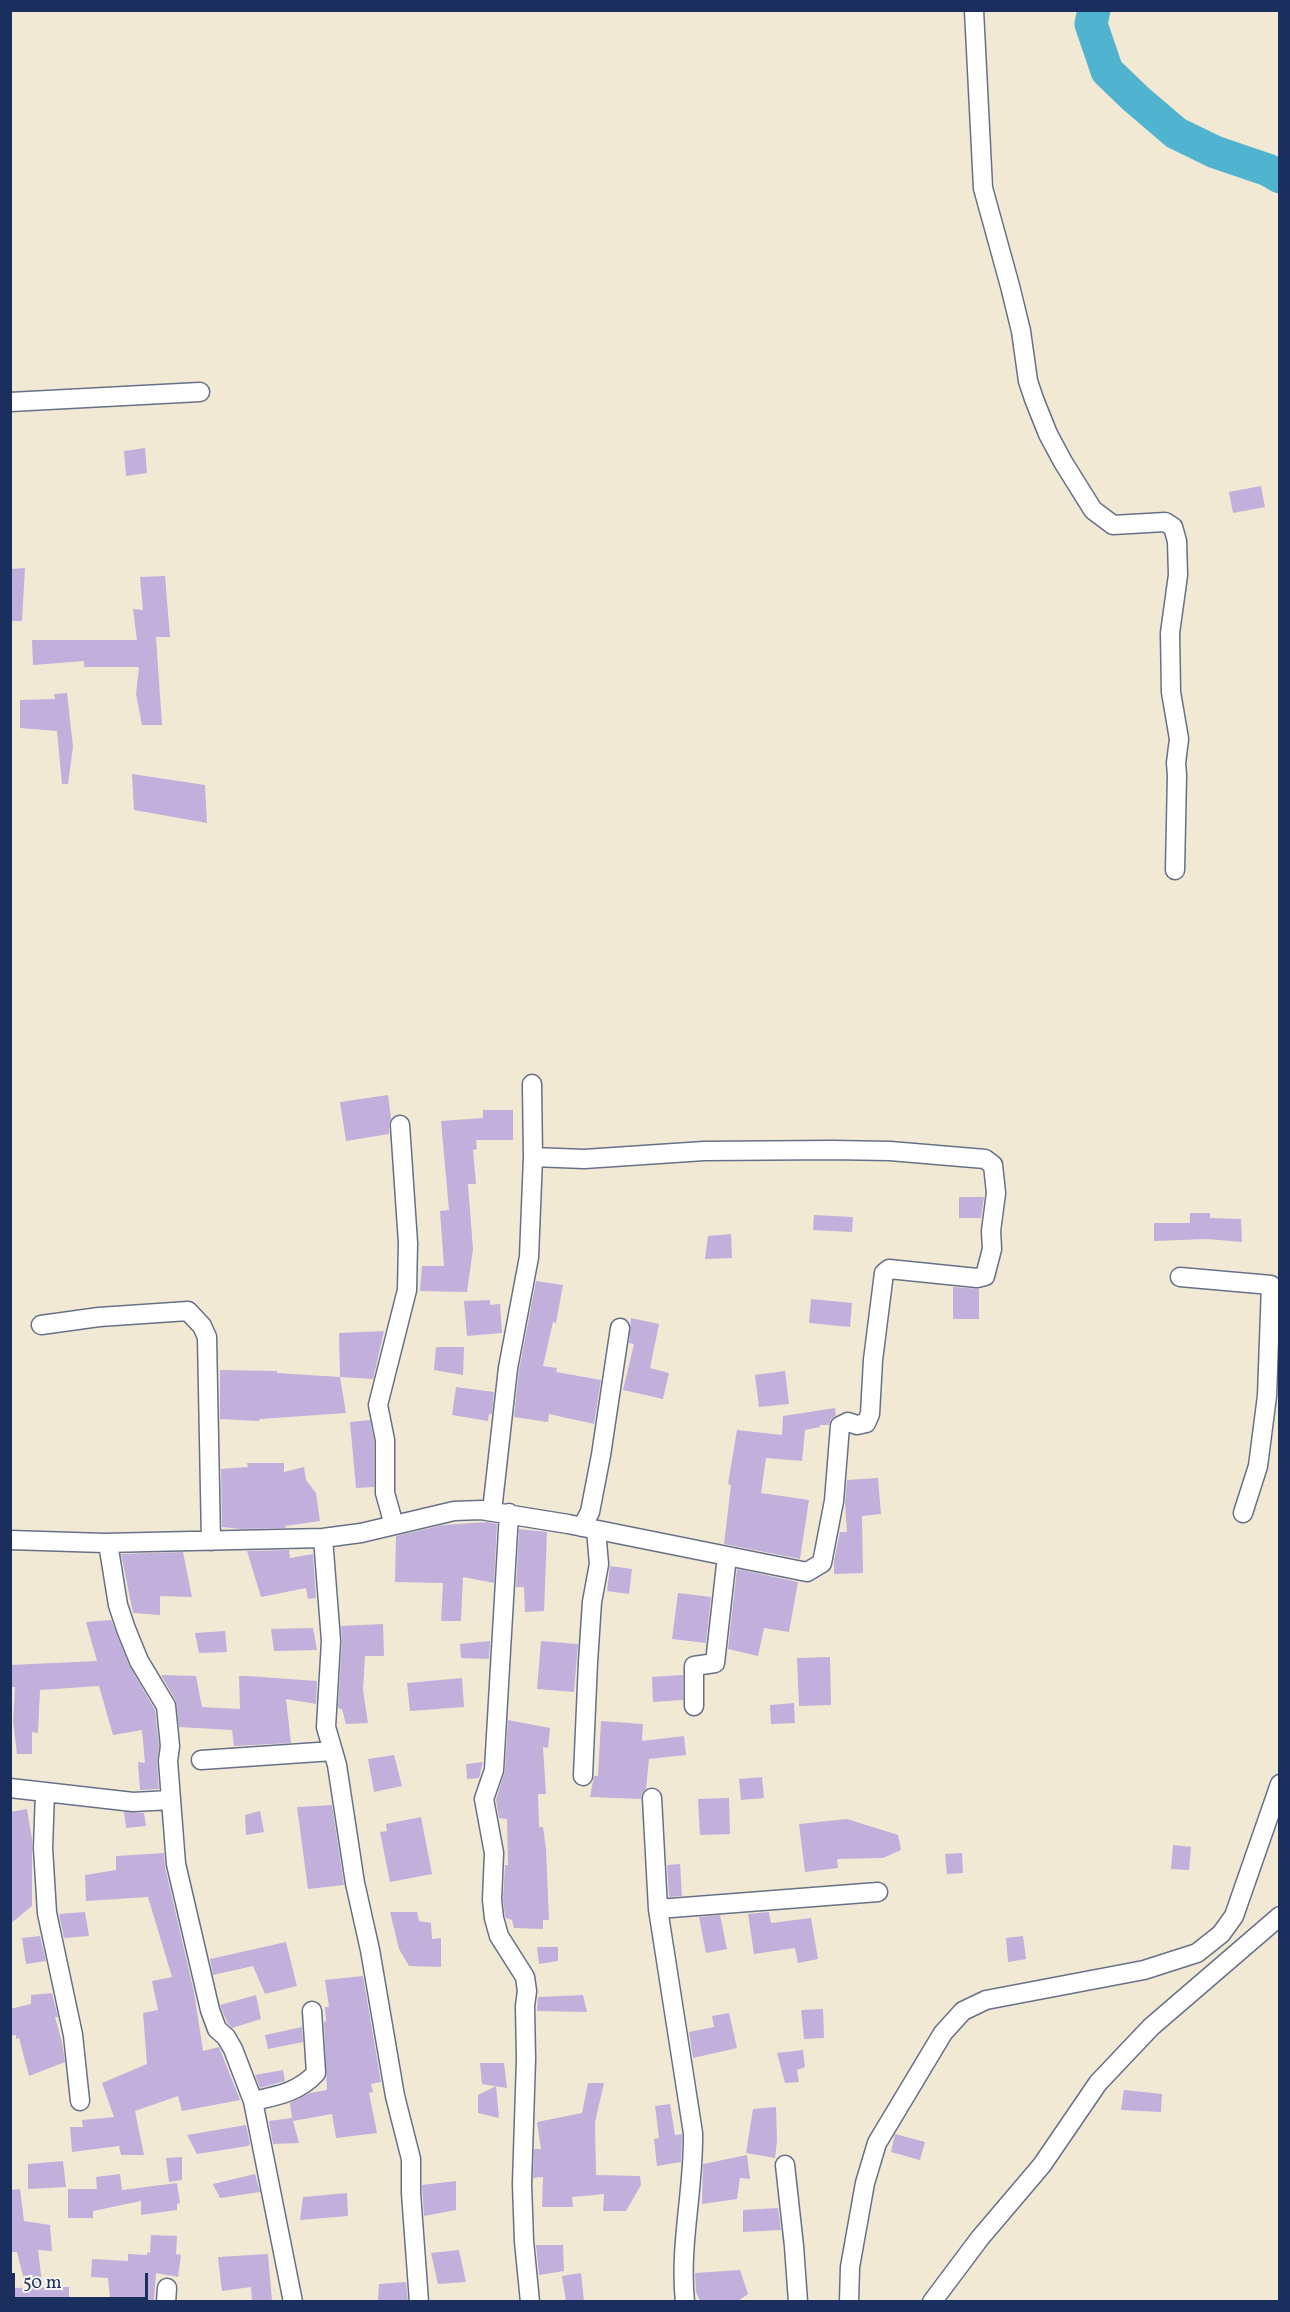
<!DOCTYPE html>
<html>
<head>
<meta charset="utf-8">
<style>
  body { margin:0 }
  #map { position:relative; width:1290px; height:2312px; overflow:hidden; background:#f2e9d5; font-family:Vollkorn,serif }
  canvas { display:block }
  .frame { position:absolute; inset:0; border:12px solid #1b2f5e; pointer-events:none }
  .scale { position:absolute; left:12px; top:2273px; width:136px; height:27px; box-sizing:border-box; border:3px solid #1b2f5e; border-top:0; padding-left:8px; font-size:18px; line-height:21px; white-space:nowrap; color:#1b2f5e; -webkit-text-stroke:4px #f6f6f2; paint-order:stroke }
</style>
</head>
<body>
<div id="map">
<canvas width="1290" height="2312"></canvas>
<div class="frame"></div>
<div class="scale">50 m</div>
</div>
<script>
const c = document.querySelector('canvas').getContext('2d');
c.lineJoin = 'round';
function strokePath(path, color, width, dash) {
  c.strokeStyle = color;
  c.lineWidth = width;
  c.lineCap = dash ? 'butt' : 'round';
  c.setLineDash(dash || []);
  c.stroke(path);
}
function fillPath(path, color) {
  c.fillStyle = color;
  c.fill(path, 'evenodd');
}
const river = new Path2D(`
  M1094 10 1091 24 1107 71 1135 98 1176 133 1215 152 1268 170 1280 177`);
const building = new Path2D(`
  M145 448 147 473 126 476 124 451Z
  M1261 486 1265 507 1233 513 1229 492Z
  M25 568 22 621H10V569Z
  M165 576 170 637H156L162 725H142L136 694 139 667H84V661L33 665 32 640H137L133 609 143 610 140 577Z
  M67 693 73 747 68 784H62L57 731 20 728V700L55 699 54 694Z
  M132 774 205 785 207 823 134 810Z
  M388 1095 391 1118 389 1125V1134L346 1141 340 1102Z
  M483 1110H513V1140H476L477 1149 473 1150 476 1184H468L473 1249 467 1292 420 1291 422 1266H444L440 1211 449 1210 441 1121 483 1118Z
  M959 1197H984L981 1218H959Z
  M1190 1213H1210V1218L1241 1219 1242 1242 1207 1239 1154 1241V1223H1190Z
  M814 1215 853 1217 852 1232 813 1230Z
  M731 1234 732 1258 705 1259 708 1236Z
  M536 1281 563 1285 556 1323 553 1322 543 1366 557 1368 556 1372 601 1380 594 1424 549 1414 548 1422 514 1417 519 1370Z
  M953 1287 979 1289V1319H953Z
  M811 1299 852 1303 850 1327 809 1323Z
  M490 1300V1305L500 1304 502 1333 467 1336 464 1301Z
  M631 1318 659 1324 650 1368 669 1373 663 1399 623 1390 634 1344 629 1343Z
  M384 1331 373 1379 340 1377 339 1333Z
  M436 1347H464L463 1375 434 1370Z
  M220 1370 277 1371V1373L340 1377 346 1413 260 1419 259 1421 220 1419Z
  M785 1371 789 1404 759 1407 755 1375Z
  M456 1387 494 1392 492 1414H489L488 1421 452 1415Z
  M835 1408 836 1415 831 1419 829 1425H820V1427L805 1430 802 1461 766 1458 761 1493 809 1500 800 1559 724 1544 731 1485 728 1484 737 1430 782 1435 783 1416Z
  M370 1420 374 1441V1487L356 1488 350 1422Z
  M247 1463H284V1472L304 1467 306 1480 316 1493 320 1521 285 1526 286 1528 241 1529 222 1527 221 1469 248 1467Z
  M878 1478 881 1514 862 1516 863 1573 834 1574V1561L840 1532H847L845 1503 847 1480Z
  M487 1522 497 1524 494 1583 463 1577 461 1621H441L443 1583 395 1582 396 1536 443 1525Z
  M519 1529 547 1532 544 1611 525 1612 524 1587H516Z
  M289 1550 290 1558 313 1554 316 1598 308 1599 306 1588 261 1597 247 1551Z
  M183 1552 192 1597 160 1596V1615L133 1613 121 1554Z
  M610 1566 632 1569 629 1594 607 1591Z
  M737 1569 798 1582 789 1632 764 1628 758 1656 728 1649Z
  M678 1593 711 1597 706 1643 672 1639Z
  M111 1620 129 1665 155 1710 159 1746 157 1762 159 1789 140 1790 138 1762 145 1763 142 1730 113 1735 99 1686 40 1690 38 1733 32 1732V1754H17L13 1722 15 1687H10V1665L97 1661 86 1622Z
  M383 1624 384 1656H365L363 1690 368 1723 346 1724 342 1709 338 1708 342 1641 341 1626Z
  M313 1628 317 1650 274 1651 271 1629Z
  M225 1631 227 1652 199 1653 195 1633Z
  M490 1641 489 1659 461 1658 460 1644Z
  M541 1641 578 1644 574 1692 537 1689Z
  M830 1657 831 1705 799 1706 797 1658Z
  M161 1675 196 1676 202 1707 240 1709 239 1676H247L317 1681 316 1704 286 1699 291 1743 234 1746 232 1730 179 1727 176 1701Z
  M683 1675V1700L653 1702 652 1677Z
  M462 1678 464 1707 410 1711 407 1683Z
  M794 1703 795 1723 771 1724 770 1705Z
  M508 1720 550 1728 548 1748 543 1747 546 1794H538L539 1827H543L546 1849 549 1920H543V1929L514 1928 512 1920 506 1918 505 1916 503 1900 505 1865H508L507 1819 499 1818 496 1800 505 1771Z
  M601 1721 643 1724 642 1741 684 1736 686 1755 649 1759 646 1789 642 1793 641 1799 590 1797 594 1776H598Z
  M394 1755 402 1786 374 1792 368 1759Z
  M483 1762 479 1778 467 1779 466 1764Z
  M762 1777 764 1798 741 1800 739 1779Z
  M729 1798 730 1834 700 1835 698 1799Z
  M332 1805 344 1885 308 1889 297 1807Z
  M27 1809 32 1839V1906L10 1924V1812Z
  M260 1811 264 1832 246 1835 245 1815Z
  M124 1812 144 1813 146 1826 126 1828Z
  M421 1817 432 1874 390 1882 380 1832 387 1831 386 1824Z
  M847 1819 898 1835 901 1850 883 1858 837 1859 838 1868 805 1872 799 1824Z
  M1173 1845 1191 1847 1189 1870 1171 1869Z
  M164 1853 165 1867 194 1992 203 2051 219 2047 240 2100 182 2111 178 2096 135 2111 144 2155H121L119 2146 72 2152 70 2127H83L82 2120 114 2117 102 2083 147 2064 143 2013 158 2010 152 1981 172 1977 148 1897 86 1901 85 1875 116 1870V1856Z
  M962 1853 963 1873 947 1874 945 1854Z
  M680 1864 682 1896 669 1897 667 1865Z
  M85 1912 89 1936 64 1938 59 1914Z
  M390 1912H417L419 1921 431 1923 432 1939 441 1938V1967L409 1966 399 1949Z
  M769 1912 771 1923 811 1918 818 1959 798 1963 795 1948 754 1954 748 1914Z
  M720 1915 727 1949 706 1953 699 1917Z
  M40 1936 46 1961 26 1964 22 1938Z
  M1023 1936 1026 1959 1008 1962 1006 1938Z
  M286 1942 297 1986 265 1994 253 1966 213 1975 210 1959Z
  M537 1947H558V1961L539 1964Z
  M363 1976 381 2082 371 2084 373 2092 369 2093 377 2133 336 2138 332 2114 293 2121 299 2143 273 2144 269 2121 292 2118 290 2103 310 2093 327 2090 324 2022 326 2021 325 2007H329L325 1980Z
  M52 1993 58 2017H55L62 2042 65 2062 29 2076 19 2038 16 2039V2035H10V2009L31 2004V1995Z
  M256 1995 261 2019 232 2028 227 2022 220 2005Z
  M583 1995 587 2012 537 2011 538 1997Z
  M823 2009 824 2038 804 2039 801 2010Z
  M729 2013 737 2048 693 2058 689 2032 714 2027 712 2016Z
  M302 2027 303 2042 268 2049 265 2035Z
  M803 2050 805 2067 797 2070 799 2082 785 2083 777 2053Z
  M480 2063H504L507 2088 482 2084Z
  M283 2070 285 2081 260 2088 255 2075Z
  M588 2083H604L595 2122 596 2175 640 2176 641 2185 626 2211H603L604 2194 572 2197 573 2207H542L543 2177 533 2178 534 2149H541L537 2122 582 2113Z
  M496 2086 499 2118 478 2113V2095Z
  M1124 2090 1162 2094 1161 2112 1121 2110Z
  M670 2104 675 2135 682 2134 681 2162 657 2166 654 2139 659 2138 655 2106Z
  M776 2107 777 2141 775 2158 746 2153 753 2109Z
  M246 2125 250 2144 248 2146 197 2154 187 2135Z
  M895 2134 925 2142 920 2160 891 2152Z
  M747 2155 750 2179 740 2178 737 2199 702 2204 703 2164Z
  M182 2157V2180L169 2182 166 2158Z
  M63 2161 66 2187 28 2189V2164Z
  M120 2174 122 2190 177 2183 180 2203 177 2204V2210L141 2215V2201L93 2211V2218H68V2189H97L96 2177Z
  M255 2174 260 2192 220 2198 213 2184Z
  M456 2181V2210L424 2216 422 2185Z
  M20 2189 24 2221 50 2225 52 2251 38 2250 42 2283 25 2284 17 2252H10V2190Z
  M347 2193 348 2216 300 2220 303 2197Z
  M778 2208 781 2230 743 2232V2210Z
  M151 2235 177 2236 176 2254 181 2255 178 2277 156 2273 154 2300 126 2301V2297L110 2298 108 2278 91 2277 92 2259 128 2261V2254L147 2255V2252L150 2253Z
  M536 2245H563L564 2271 539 2275Z
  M459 2250 466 2282 438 2284 431 2253Z
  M268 2254 272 2301H252L251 2287 222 2291 218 2257Z
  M740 2270 748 2294 738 2301H700L696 2292 695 2273Z
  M581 2273 584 2301H566L562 2276Z
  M406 2282 408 2301H378L379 2284Z
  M69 2287V2301H10V2288Z`);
const minor = new Path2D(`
  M974 10 983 188 1010 286 1021 331 1028 381 1034 399 1048 434 1063 462 1093 510 1113 525 1165 522 1173 527 1177 541 1178 575 1170 633 1171 692 1179 739 1176 763 1177 775 1175 870
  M10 402 200 392
  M1180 1277 1271 1285 1267 1396 1258 1466 1243 1513
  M41 1325 99 1317 188 1311 202 1326 207 1337 211 1541
  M492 1511 508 1368 529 1257 533 1157 532 1084
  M509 1513 494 1770 484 1799 494 1853 492 1900 494 1918 499 1936 525 1977 527 1991 525 2006 526 2059 522 2184 524 2241 530 2302
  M394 1525 385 1493V1440L378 1405 407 1290 408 1243 400 1125
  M582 1527 590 1512 601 1455 620 1328
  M323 1538 331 1641 326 1727 337 1765 355 1883 370 1950 395 2096 411 2159V2193L419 2302
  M10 1540 104 1543 323 1538 361 1533 454 1511 481 1510 568 1524 807 1572 822 1563 834 1501 840 1426 848 1422 857 1425 866 1423 870 1414 873 1360 884 1273 889 1269 977 1278 985 1276 992 1249 991 1231 996 1193 993 1165 985 1159 890 1151 832 1150 704 1151 584 1159 533 1157
  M108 1543 118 1605 126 1629 139 1661 166 1706 170 1746 168 1761 176 1864 210 2010 217 2029 226 2037 233 2049 253 2101 293 2302
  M694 1706V1666L715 1663 727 1556
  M201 1760 333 1751
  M583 1776 588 1662 592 1602 599 1564 596 1530
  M10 1788 133 1802 171 1800
  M45 1792 43 1848 47 1913 73 2035 80 2101
  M652 1798 658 1909 693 2133C694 2190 679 2245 685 2302
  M658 1909 878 1892
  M253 2101C277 2096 299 2092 316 2073L312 2011
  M785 2165 794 2246 798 2302
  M166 2302 167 2288
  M849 2302 850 2267 865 2183 877 2143 943 2033 963 2011 986 2000 1144 1970 1197 1953 1221 1934 1234 1916 1280 1784
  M932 2302 980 2238 1042 2165 1098 2083 1151 2027 1280 1916`);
strokePath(river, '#50b3cf', 33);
fillPath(building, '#c1b0db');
strokePath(minor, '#667088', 21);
strokePath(minor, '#fff', 18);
</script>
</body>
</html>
